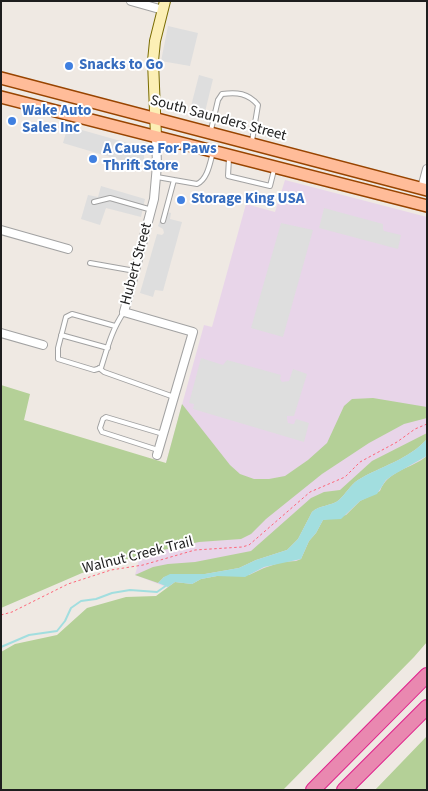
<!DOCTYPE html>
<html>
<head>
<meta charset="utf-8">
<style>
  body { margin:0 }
  #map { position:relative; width:428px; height:791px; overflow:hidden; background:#efe9e3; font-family:"Source Sans 3",sans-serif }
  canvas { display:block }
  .frame { position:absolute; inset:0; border:2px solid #1e1e1e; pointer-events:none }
</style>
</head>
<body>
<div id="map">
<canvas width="428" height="791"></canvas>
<div class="frame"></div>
</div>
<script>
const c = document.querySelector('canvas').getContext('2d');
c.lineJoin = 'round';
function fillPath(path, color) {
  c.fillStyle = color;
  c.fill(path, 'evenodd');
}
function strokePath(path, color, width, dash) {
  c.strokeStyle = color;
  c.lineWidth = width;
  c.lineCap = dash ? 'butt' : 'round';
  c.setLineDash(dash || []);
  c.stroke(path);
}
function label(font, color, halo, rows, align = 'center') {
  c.font = font + ' "Source Sans 3",sans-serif';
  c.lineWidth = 4;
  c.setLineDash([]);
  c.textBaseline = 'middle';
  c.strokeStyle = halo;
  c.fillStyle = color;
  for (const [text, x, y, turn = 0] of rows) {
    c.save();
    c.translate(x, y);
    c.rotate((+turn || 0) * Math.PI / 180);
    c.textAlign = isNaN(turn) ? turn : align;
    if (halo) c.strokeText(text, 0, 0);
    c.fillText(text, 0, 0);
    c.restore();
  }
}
const industrial = new Path2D(`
  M285 180 427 217V600L366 664 135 575 204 325 212 327 246 204 275 212Z`);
const forest = new Path2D(`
  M1 385 30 394 24 420 166 463 182 404 230 465 240 474 254 479H269L285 476 308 460 327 443 344 406 352 399 373 398 427 407V418L404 424 369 443 322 474 266 519 251 534 241 539 199 542 141 555 82 573 1 608Z
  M427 433V439C408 460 381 466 358 480 350 485 346 494 339 500 332 506 319 505 312 512L298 539 287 550 256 560 239 568 205 574H182L164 577 158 583 135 575 153 567 168 564 195 562 251 551 311 498 324 492 340 490 372 461Z
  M427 456V642L414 657 283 790H1V652L15 644 57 635 87 608 126 597 156 596 175 582 192 584 201 579 217 576 249 575 264 568 282 562 296 561 301 559 309 541 316 533 323 520 346 515 360 501 380 491C388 470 411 469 427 456Z
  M427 736V790H375Z`);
const parking = new Path2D(`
  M168 26 198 33 190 66 161 61Z
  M199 75 213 79 205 112 190 110Z
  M68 126 138 146 144 154V162L140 166 63 143Z
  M101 186 145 199 141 217 106 208 100 225 81 219 88 195 98 197Z
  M324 208 383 224V229L384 231 401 235 398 249 319 228Z
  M163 211 171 213 170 219 182 222 163 291 155 290 153 297 140 293 157 234 162 235 164 233 163 229 158 226Z
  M281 223 313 230 283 337 251 328Z
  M201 358 223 365 227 360 281 375 280 379 282 382 289 381 293 369 307 374 294 416H287V419L288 423 292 424H294L296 419 309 423 304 442 193 409 194 404 189 403Z`);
const water = new Path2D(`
  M427 439V456L425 457 393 475 386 480 377 494 360 501 341 519 323 520 316 533 309 541 301 559 264 567 245 577 217 576 201 579 192 584 175 582 168 587 158 583 164 577 170 574H205L239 568 256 560 287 550 298 539 312 512C319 505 332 506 339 500 346 494 350 485 358 480 381 466 408 460 427 439Z`);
const stream = new Path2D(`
  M1 647 29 635 57 631 65 621 71 608 81 601 96 599 112 593 130 590 157 592 167 585`);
const path = new Path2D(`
  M1 615 12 612 68 584 111 570 143 565 195 550 242 547 249 545 310 492 345 477 360 462 397 442 415 429 427 424`);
const lane = new Path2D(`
  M211 130 218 100 222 94C237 92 248 93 258 105L252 141
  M229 158 228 176 270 186 274 170
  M157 177 197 184C208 179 210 162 213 152
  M94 202 110 198 152 210
  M163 221 174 180
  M90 263 135 271
  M115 326 72 314 66 317 58 348V359L94 370 101 368C107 349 112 329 124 312
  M61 335 108 348
  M99 368 104 372 174 397
  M158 450 102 432 100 428 103 419 106 417 163 434`);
const street = new Path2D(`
  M131 1 163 10
  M156 137 157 165 154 199 124 312 193 332 157 455
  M422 188 427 169
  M1 230 68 249
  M1 333 43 345`);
const secondary = new Path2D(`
  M156 137 153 61 155 41 165 1`);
const primary = new Path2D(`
  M1 78 427 190
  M1 97 427 206`);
const highway = new Path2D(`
  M313 790 427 675
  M344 790 427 707`);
const markers = [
  [69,66,5,"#3f7fe0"],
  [12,121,5,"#3f7fe0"],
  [93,159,5,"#3f7fe0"],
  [181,200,5,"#3f7fe0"]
];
const shopNames = [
  ["Snacks to Go",79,66],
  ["Wake Auto",22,112],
  ["Sales Inc",22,129],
  ["A Cause For Paws",103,150],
  ["Thrift Store",103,167],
  ["Storage King USA",191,200]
];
const streetNames = [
  ["South Saunders Street",218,119,15],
  ["Hubert Street",137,264,-75],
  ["Walnut Creek Trail",138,556,-14]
];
fillPath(industrial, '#e8d5e9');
fillPath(forest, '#b4d097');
fillPath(parking, '#dedede');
fillPath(water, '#a2dedf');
strokePath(stream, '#a2dedf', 2);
strokePath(lane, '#a2a2a2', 6);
strokePath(street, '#a2a2a2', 10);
strokePath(secondary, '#796b01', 12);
strokePath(primary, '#984400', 14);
strokePath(highway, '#e01e8c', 16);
strokePath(path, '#fe6578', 1, [2.5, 2.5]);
strokePath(lane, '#fff', 4);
strokePath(street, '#fff', 8);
strokePath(secondary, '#fcefb5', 10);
strokePath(primary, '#ffbc99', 11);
strokePath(highway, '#e988b0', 14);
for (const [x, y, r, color] of markers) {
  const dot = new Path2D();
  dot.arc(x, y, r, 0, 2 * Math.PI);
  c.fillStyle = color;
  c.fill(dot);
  strokePath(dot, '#fff', 2);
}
label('bold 15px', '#366cbe', '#fff', shopNames, 'left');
label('15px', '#1e1e1e', '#fff', streetNames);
</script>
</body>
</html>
